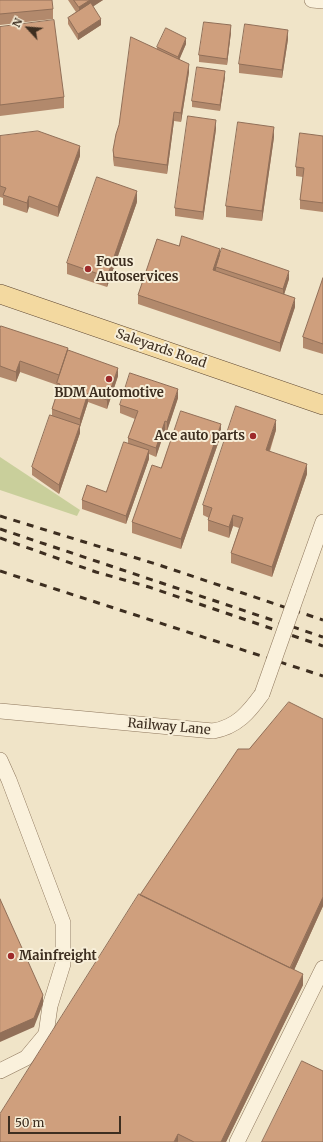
<!DOCTYPE html>
<html>
<head>
<meta charset="utf-8">
<style>
  body { margin:0 }
  #map { position:relative; width:323px; height:1142px; overflow:hidden; background:#f0e4c8; font-family:Merriweather,serif }
  canvas { display:block }
  .north { position:absolute; left:8px; top:8px; width:40px; height:40px; -webkit-text-stroke:3px #f7eed8; paint-order:stroke; rotate:296deg; font-size:11px; font-weight:700; line-height:16px; text-align:center; color:#3d2e20 }
  .north::after { content:''; display:block; margin:auto; width:14px; height:18px; background:#3d2e20; clip-path:polygon(50% 0,100% 100%,50% 72%,0 100%) }
  .scale { position:absolute; left:8px; top:1116px; width:113px; height:18px; box-sizing:border-box; border:2px solid #3d2e20; border-top:0; padding-left:5px; font-size:12px; line-height:14px; white-space:nowrap; color:#3d2e20; -webkit-text-stroke:3px #f7eed8; paint-order:stroke }
</style>
</head>
<body>
<div id="map">
<canvas width="323" height="1142"></canvas>
<div class="north">N</div>
<div class="scale">50 m</div>
</div>
<script>
const c = document.querySelector('canvas').getContext('2d');
c.lineJoin = 'round';
function fillPath(path, color) {
  c.fillStyle = color;
  c.fill(path, 'evenodd');
}
function strokePath(path, color, width, dash) {
  c.strokeStyle = color;
  c.lineWidth = width;
  c.lineCap = dash ? 'butt' : 'round';
  c.setLineDash(dash || []);
  c.stroke(path);
}
function label(font, color, halo, rows, align = 'center') {
  c.font = font + ' Merriweather,serif';
  c.lineWidth = 4;
  c.setLineDash([]);
  c.textBaseline = 'middle';
  c.strokeStyle = halo;
  c.fillStyle = color;
  for (const [text, x, y, turn = 0] of rows) {
    c.save();
    c.translate(x, y);
    c.rotate((+turn || 0) * Math.PI / 180);
    c.textAlign = isNaN(turn) ? turn : align;
    if (halo) c.strokeText(text, 0, 0);
    c.fillText(text, 0, 0);
    c.restore();
  }
}
const green = new Path2D(`
  M0 457 80 510 77 516 0 490Z`);
const minor = new Path2D(`
  M312 0 323 1
  M298 592 323 522
  M0 711 213 731C237 727 249 712 262 694
  M0 760 9 780 63 923V964L50 1006 46 1034 26 1058 0 1071
  M237 1142 323 968`);
const major = new Path2D(`
  M0 294 323 405`);
const rail = new Path2D(`
  M0 516 159 565 323 620
  M0 529 323 637
  M0 538 96 572 149 587 323 646
  M0 571 323 676`);
const minorBridge = new Path2D(`
  M262 694 298 592`);
const wall = new Path2D(`
  M0 0 53 9V19L0 25Z
  M68 0H103L93 6 101 25 78 40 68 24V18L76 12Z
  M0 27 64 97V108L0 116Z
  M231 32 227 65 199 62V55Z
  M288 39 282 78 239 73V64Z
  M186 44 179 59 189 72 181 122 174 121 167 174 114 166 113 159V150L157 48V47Z
  M225 77 220 111 192 107V101Z
  M216 129 203 220 175 216V208Z
  M0 136 80 156 58 217 29 207 27 213 3 205V198L0 197Z
  M323 136V212L300 209V200L303 177 296 176V167Z
  M274 137 262 221 226 217V206Z
  M137 202 107 287 67 274V263Z
  M179 246 220 255 289 279 284 294 295 307 280 352 138 304V295Z
  M323 278V354L303 348V337Z
  M0 329 68 350 118 376 107 409 88 402 80 427V433L59 494 32 475V467L52 415V409L58 392 57 391V385L20 372 16 382 0 377Z
  M178 398 167 431 165 430 156 457 149 454V459L126 524 82 509V500L106 492 128 443V438L135 419 120 413V405Z
  M276 430 270 451 307 474 272 577 231 563V553L239 528 233 526 229 538 208 531V520L209 518 203 515V505Z
  M221 435 181 549 132 533V522L161 468Z
  M323 719V906L294 970 303 985 226 1142H0L140 895 249 749Z`);
const shadedWall = new Path2D(`
  M90 0H103L79 16V7Z
  M101 19V25L78 40V34Z
  M231 25V32L227 65V59Z
  M288 30V39L282 78V70Z
  M186 38V44L178 63V57Z
  M189 64V72L181 122V113Z
  M225 71V77L220 111V105Z
  M174 112V121L167 174V165Z
  M216 120V129L203 220V212Z
  M274 127V137L262 221V211Z
  M80 146V156L58 217V207Z
  M137 191V202L107 287V277Z
  M29 196V207L27 213V203Z
  M220 249V257L216 267V270L213 279V270Z
  M289 271V279L283 298V289Z
  M295 298V307L280 352V343Z
  M20 361V372L16 382V372Z
  M118 368V376L107 409V400Z
  M178 389V398L167 431V422Z
  M88 393V402L80 427V433L59 494V485L80 425V419Z
  M276 420V430L266 460V450Z
  M165 421V430L156 457V448Z
  M221 424V435L181 549V539Z
  M149 450V459L126 524V516Z
  M307 464V474L272 577V567Z
  M233 515V526L229 538V527Z
  M323 897V906L290 979V970Z
  M303 974V985L226 1142H221Z
  M43 995V1004L34 1027 0 1042V1033Z
  M178 1134V1142H174Z`);
const building = new Path2D(`
  M0 0H52L53 9 0 14Z
  M74 0H90L79 7Z
  M91 3 101 19 78 34 68 18Z
  M54 20 64 97 0 105V27Z
  M204 22 231 25 227 59 199 55Z
  M245 24 288 30 282 70 239 64Z
  M166 28 186 38 178 57 157 47Z
  M131 37 189 64 181 113 174 112 167 165 114 157 113 150 116 134 119 125Z
  M197 67 225 71 220 105 192 101Z
  M188 116 216 120 203 212 175 208Z
  M238 122 274 127 262 211 226 206Z
  M38 131 80 146 58 207 29 196 27 203 3 195 6 188 0 186V136Z
  M300 133 323 136V203L300 200 304 168 296 167Z
  M97 177 137 191 107 277 67 263Z
  M182 236 220 249 213 270 295 298 280 343 138 295 157 239 179 246Z
  M222 248 289 271 283 289 216 267Z
  M323 278V344L303 337Z
  M1 326 68 348 59 375 20 361 16 372 0 366V329Z
  M68 350 118 368 107 400 88 393 80 419 52 409 60 384 57 383Z
  M130 373 178 389 167 422 165 421 156 448 128 438 138 411 120 405Z
  M236 406 276 420 266 450 307 464 272 567 231 553 243 518 233 515 229 527 208 520 212 508 203 505Z
  M181 411 221 424 181 539 132 522 152 465 161 468Z
  M50 415 80 425 59 485 32 467Z
  M124 442 149 450 126 516 82 500 87 485 106 492Z
  M289 702 323 719V897L290 968 140 895 238 749H249Z
  M139 894 303 974 221 1142H194L178 1134 174 1142H0V1114Z
  M0 899 43 995 34 1018 0 1033Z
  M302 1061 323 1071V1142H262Z`);
const markers = [
  [88,269,4,"#9e2a2b"],
  [109,379,4,"#9e2a2b"],
  [253,436,4,"#9e2a2b"],
  [11,956,4,"#9e2a2b"]
];
const poiNames = [
  ["Focus",96,262],
  ["Autoservices",96,277],
  ["BDM Automotive",109,393,"center"],
  ["Ace auto parts",245,436,"right"],
  ["Mainfreight",19,956]
];
const streetNames = [
  ["Saleyards Road",161,349,19],
  ["Railway Lane",169,727,5]
];
fillPath(green, '#c9cf9b');
strokePath(minor, '#8d765c', 16);
strokePath(major, '#5b4430', 20);
strokePath(minor, '#faf1dc', 15);
strokePath(major, '#f3d9a0', 19);
strokePath(rail, '#3d2e20', 3, [7, 7]);
strokePath(minorBridge, '#8d765c', 16, []);
strokePath(minorBridge, '#faf1dc', 15);
fillPath(wall, '#b2896c');
fillPath(shadedWall, '#916f58');
fillPath(building, '#cf9f7d');
strokePath(building, '#916f58', 1);
for (const [x, y, r, color] of markers) {
  const dot = new Path2D();
  dot.arc(x, y, r, 0, 2 * Math.PI);
  c.fillStyle = color;
  c.fill(dot);
  strokePath(dot, '#f7eed8', 1.5);
}
label('bold 13px', '#3d2e20', '#f7eed8', poiNames, 'left');
label('13px', '#3d2e20', '#f7eed8', streetNames);
</script>
</body>
</html>
